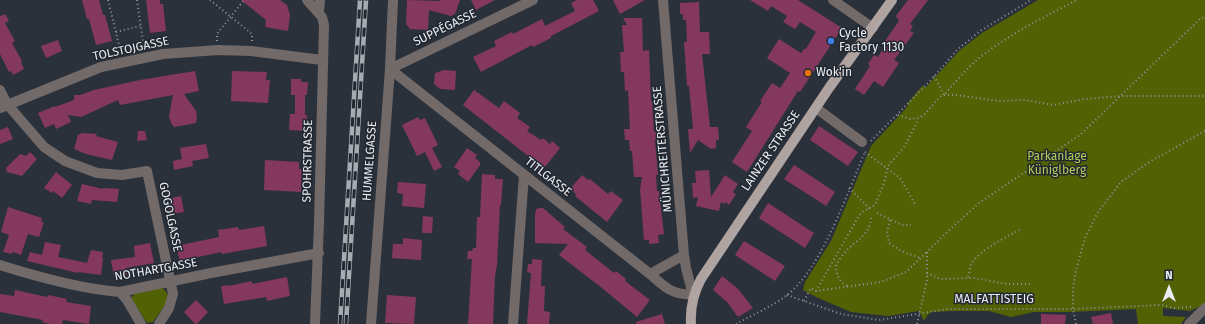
<!DOCTYPE html>
<html>
<head>
<meta charset="utf-8">
<style>
  body { margin:0 }
  #map { position:relative; width:1205px; height:324px; overflow:hidden; background:#2b313a; font-family:"Fira Sans",sans-serif }
  canvas { display:block }
  .north { position:absolute; left:1149px; top:268px; width:40px; height:40px; -webkit-text-stroke:3px #222730; paint-order:stroke; rotate:0deg; font-size:11px; font-weight:700; line-height:16px; text-align:center; color:#eaeef4 }
  .north::after { content:''; display:block; margin:auto; width:14px; height:18px; background:#eaeef4; clip-path:polygon(50% 0,100% 100%,50% 72%,0 100%) }
</style>
</head>
<body>
<div id="map">
<canvas width="1205" height="324"></canvas>
<div class="north">N</div>
</div>
<script>
const c = document.querySelector('canvas').getContext('2d');
c.lineJoin = 'round';
function fillPath(path, color) {
  c.fillStyle = color;
  c.fill(path, 'evenodd');
}
function strokePath(path, color, width, dash) {
  c.strokeStyle = color;
  c.lineWidth = width;
  c.lineCap = dash ? 'butt' : 'round';
  c.setLineDash(dash || []);
  c.stroke(path);
}
function label(font, color, halo, rows, align = 'center') {
  c.font = font + ' "Fira Sans",sans-serif';
  c.lineWidth = 3;
  c.setLineDash([]);
  c.textBaseline = 'middle';
  c.strokeStyle = halo;
  c.fillStyle = color;
  for (const [text, x, y, turn = 0] of rows) {
    c.save();
    c.translate(x, y);
    c.rotate((+turn || 0) * Math.PI / 180);
    c.textAlign = isNaN(turn) ? turn : align;
    if (halo) c.strokeText(text, 0, 0);
    c.fillText(text, 0, 0);
    c.restore();
  }
}
const green = new Path2D(`
  M1038 0H1205V304L1190 311 1163 308V316L1186 317 1181 324H1138L1136 309 1068 312H1034L1011 317 989 311H950L931 312 927 316 924 321 919 311 888 316 851 312 816 297 803 290 805 282 831 241 871 146 908 106 907 104 922 86 926 87 959 51 982 33Z
  M160 288 164 289 168 295V301L153 322 147 323 131 298 135 293Z`);
const building = new Path2D(`
  M82 0H99L103 15H105L112 41 96 45 89 19H87Z
  M146 0H160V4H163L166 31 150 33Z
  M241 0H280L287 5 290 15 288 31 265 27 266 20Z
  M407 0 440 1 439 0H460L455 14 451 16 429 10 428 30 410 29 406 24Z
  M471 0H495L476 10Z
  M577 0H593L599 11 551 36V38L533 47 532 45 481 72 473 57 496 46 494 41 512 32 513 34 542 19 545 26 575 11 571 3Z
  M613 0H645L620 14Z
  M750 0H798L842 28 800 92 798 91 747 172 732 162 752 131 746 127 762 102 760 101 772 83 780 88 790 73 767 58 779 39 801 53 805 48 806 49 816 32 800 22 795 29 783 22 787 16 771 6 768 11Z
  M908 0H928L910 24 913 26 910 31 914 33 894 60 899 63 883 87 874 81 864 95 855 89 870 66 868 64 874 55 878 57 887 43 885 41 899 21 896 16Z
  M699 2 700 32H709L710 54H702L710 127H718L719 140H716V148L711 149 698 140 690 153 688 129H693L689 86H687L684 42H687L686 20H683V14H680V3Z
  M5 14 9 21 5 23 15 41 12 43 22 61 21 62 24 69 13 75 11 71 9 72 0 54V15L1 16Z
  M623 18H642L643 51 649 50 651 101H652L654 132H660V139L655 140 658 175H656L657 191H659L664 234 658 235 659 243 649 244V240H644L640 189 642 177H634L632 151H630L629 140H625L624 129H630L628 90 625 91 624 72H621L620 52H624L622 25H627Z
  M58 40 62 51 46 58 41 46Z
  M444 70 456 71 455 90 440 89 434 84 435 73Z
  M195 71 199 91 184 94 196 111 197 117 196 123 174 127 171 123 169 116 173 95 120 105 118 100 81 117 68 115 71 122 56 129 54 124 45 128 38 113 55 106V107L74 100V95H80L94 90 140 80Z
  M232 71 267 72 266 80H270L268 103 231 101Z
  M291 79H301V82H308L307 95H305V115H307L306 131 289 130 290 114H295V95H291Z
  M474 90 499 108 504 101 520 113 517 118 530 127 527 131 541 140 543 138 550 144 552 141 560 148 541 172 530 162 532 159 463 105Z
  M418 117 420 120 425 118 438 145 432 148 442 167 434 171 425 152 417 156 402 125Z
  M819 126 858 152 848 166 810 140Z
  M8 127 13 139 0 144V130Z
  M138 131H145L147 140 137 141Z
  M82 133 97 134 96 136 118 142 112 160 86 154 74 149 78 135Z
  M206 144 209 158 192 161 193 166 174 170 173 161 182 159 180 148Z
  M467 148 477 155 475 158 480 162V165L468 182 458 174 460 171 454 167Z
  M30 152 37 159 22 176 7 172 6 168 20 154 26 156Z
  M265 160 299 162V169H302L301 192 264 190Z
  M794 165 835 192 826 206 784 179Z
  M709 170 711 197 725 175 738 184 733 192 736 194 729 205 726 202 725 204 721 202 719 211 696 206 698 197 693 198 692 183H696L695 171Z
  M56 172 72 185 62 198 53 191 52 193 44 188Z
  M482 174 495 175V179H503L501 205H500L497 265 495 276 493 324H468L472 259H467L468 251H472L473 248H476L477 217H480Z
  M582 175 588 180 590 179 608 194 611 191 623 200 607 222 575 196 576 194 570 189Z
  M398 182 426 184 424 208 402 206 403 194 397 193Z
  M82 184 103 189V188L119 189 117 202 92 200 91 204 77 201Z
  M181 196 184 212 170 214 167 199Z
  M768 203 814 233 805 248 759 218Z
  M8 207 42 218 41 222H44L39 237 28 234 21 255 13 252 12 254 3 252 9 235 1 232Z
  M540 208H543L565 227 563 229 587 247 585 250 614 273 616 271 626 279 625 281 650 300 637 317 602 288 559 255 568 244 535 243V215L536 209Z
  M423 216 433 217 432 233H422Z
  M264 226 267 246 222 254 221 252 180 261 176 246 219 237 218 230 238 227 239 230Z
  M403 238 422 240 421 260 392 258 393 244H403Z
  M744 241 785 266 775 281 735 255Z
  M45 242 61 245 58 257 87 263 91 250 103 252 102 258 103 259 101 275 78 272V273L27 261 30 252 42 255Z
  M150 243 154 263 126 268 127 275 114 277 111 260 135 257 134 246Z
  M532 259 542 260 541 286H545L544 311 550 312 549 324H527L531 273 527 272 528 264H532Z
  M722 276 738 289 753 308 738 317 727 302 713 290Z
  M287 277 290 296 267 301 266 297 224 304 221 286 229 285V286L252 281V284Z
  M15 290 47 297 48 295 67 299 66 302 91 306 89 324 63 320 62 324H50L42 322 43 320 0 312V294L14 296Z
  M387 295 416 297 414 324 385 323Z
  M196 300 208 312 197 324H195L184 312Z
  M1111 313 1113 324H1093L1091 317Z
  M662 314 665 324H636V322Z
  M1041 314 1066 315 1065 324H1041Z`);
const path = new Path2D(`
  M108 0 121 53
  M137 0 144 48
  M210 0 252 34V42
  M116 32 140 26
  M217 41V34L244 0
  M934 76 944 95C957 80 970 64 987 52 1014 32 1046 16 1077 0
  M898 115 910 119 919 118 924 115 940 97 944 95H956L999 101 1025 100 1053 105 1085 99 1122 96H1205
  M871 141 931 80 957 50 980 31 1031 0
  M865 152 900 178 915 204
  M849 188 870 209
  M877 213 902 225H911
  M890 220 887 232 889 243 901 251 920 258
  M927 273 940 279 974 278 1007 284H1030
  M968 277C970 273 969 269 971 265 976 252 1009 235 1022 229
  M847 286C839 281 836 275 836 265 839 260 843 254 847 250 857 240 870 234 871 218
  M816 291 857 219 862 212 875 205 884 183 888 166 904 147 919 119
  M787 295 841 314 879 320 948 309H1073L1162 305 1174 308 1192 307
  M804 301 811 288 816 291 881 282 906 272 927 252
  M736 324C752 315 773 306 787 295 822 268 847 193 865 152
  M917 324 927 280V252L943 236 979 203 1080 135 1201 18 1205 17
  M1076 324 1073 309V289L1076 270 1085 238 1098 212 1121 182 1151 161 1205 131`);
const minor = new Path2D(`
  M307 0 322 17 324 25 319 223 315 324
  M533 0 390 69 650 274C666 288 671 294 693 295L686 268 684 255 663 0
  M833 0 873 28
  M319 12 320 0
  M0 90 7 104 44 147 65 161 97 173 122 175 147 171 173 294 169 308 159 324
  M0 108 101 67 163 54 218 50 251 51 322 60
  M816 108 862 142
  M0 265C38 277 81 289 120 292L211 273 319 253
  M650 274 684 255
  M120 292 127 300 141 324
  M371 324 390 69 393 0
  M513 324 524 175
  M1189 324 1205 308`);
const major = new Path2D(`
  M691 324C690 307 693 294 701 279L829 88 892 0`);
const tram = new Path2D(`
  M693 324C692 307 695 295 703 280L832 88 895 0`);
const rail = new Path2D(`
  M340 324 360 0
  M346 324 366 0`);
const markers = [
  [831,41,4,"#3f7fe0"],
  [808,73,4,"#e8710a"]
];
const streetNames = [
  ["SUPPÉGASSE",445,28,-26],
  ["TOLSTOJGASSE",131,49,-12],
  ["MÜNICHREITERSTRASSE",663,149,-95],
  ["LAINZER STRASSE",771,151,-56],
  ["SPOHRSTRASSE",308,161,-89],
  ["HUMMELGASSE",370,161,-86],
  ["TITLGASSE",548,177,38],
  ["GOGOLGASSE",170,217,78],
  ["NOTHARTGASSE",156,270,-10],
  ["MALFATTISTEIG",994,300]
];
const poiNames = [
  ["Cycle",839,34],
  ["Factory 1130",839,48],
  ["Wok'in",816,73]
];
const parkNames = [
  ["Parkanlage",1057,157],
  ["Küniglberg",1057,171]
];
fillPath(green, '#526104');
fillPath(building, '#85385d');
strokePath(path, '#90959d', 2, [1, 3]);
strokePath(minor, '#716a69', 10);
strokePath(major, '#b0a39f', 10);
strokePath(tram, '#a7acb3', 1);
strokePath(rail, '#a7acb3', 4.5);
strokePath(rail, '#222730', 3, [9]);
for (const [x, y, r, color] of markers) {
  const dot = new Path2D();
  dot.arc(x, y, r, 0, 2 * Math.PI);
  c.fillStyle = color;
  c.fill(dot);
  strokePath(dot, '#222730', 1.5);
}
label('12px', '#eaeef4', '#222730', streetNames);
label('12px', '#eaeef4', '#222730', poiNames, 'left');
label('12px', '#b4cd5a', '#222730', parkNames);
</script>
</body>
</html>
